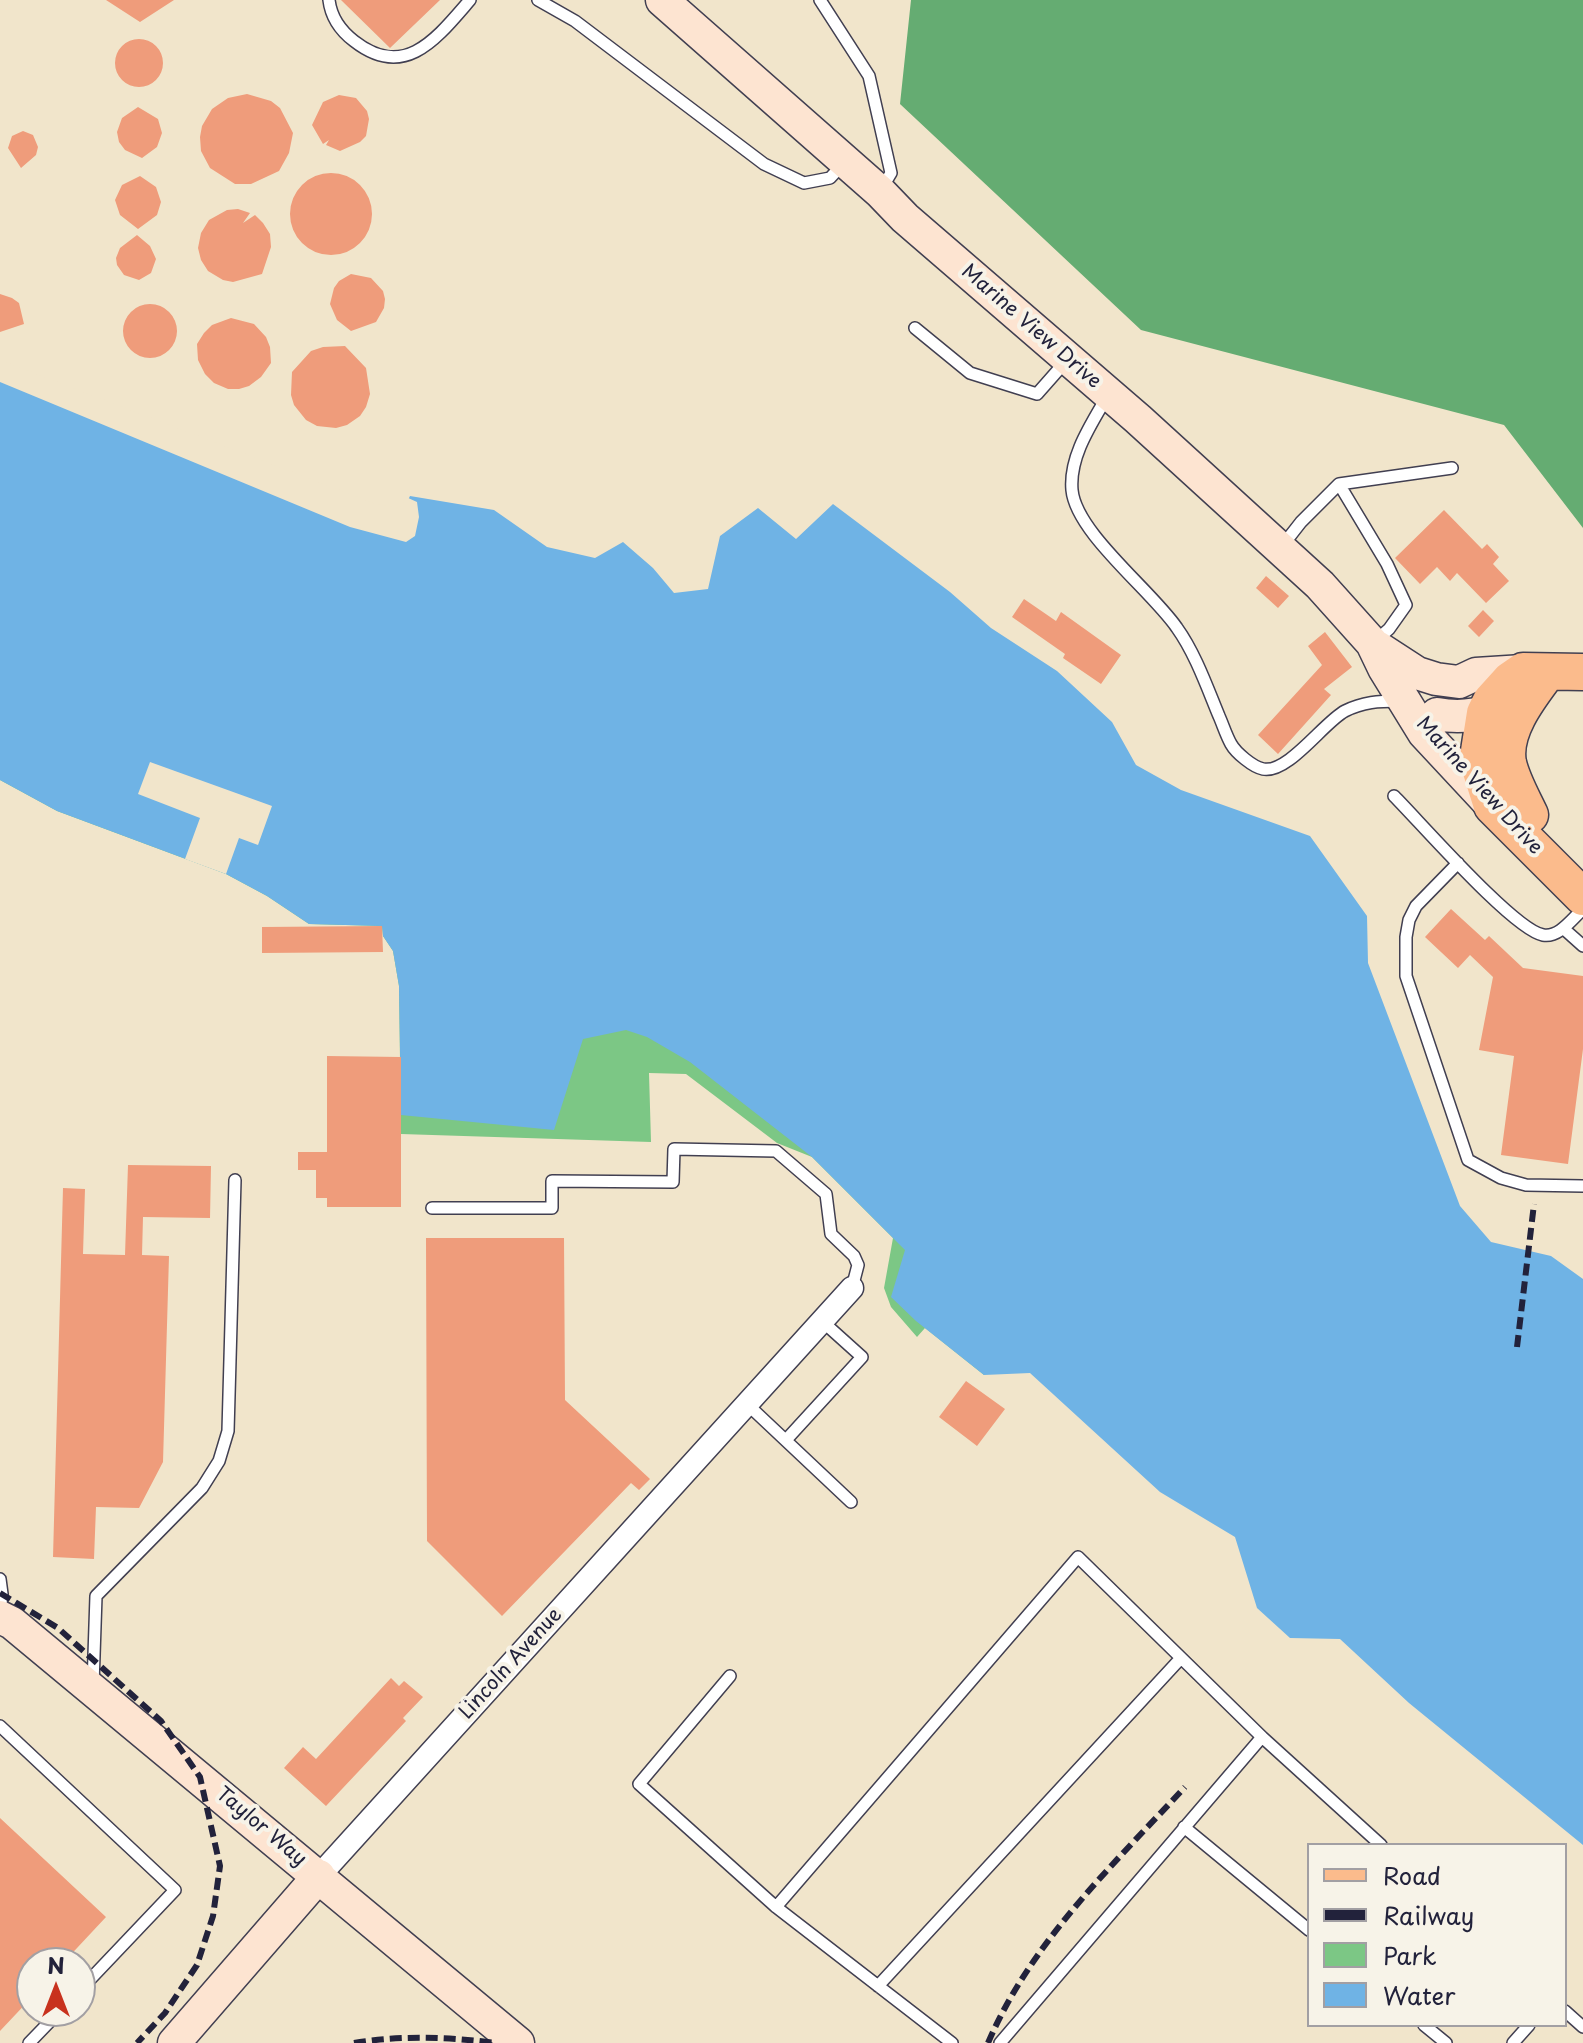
<!DOCTYPE html>
<html>
<head>
<meta charset="utf-8">
<style>
  body { margin:0 }
  #map { position:relative; width:1583px; height:2043px; overflow:hidden; background:#f1e5cb; font-family:"Playpen Sans",sans-serif }
  canvas { display:block }
  .legend { position:absolute; left:1307px; top:1843px; width:260px; height:184px; box-sizing:border-box; background:#f7f3e8; border:2px solid #a29fa3; margin:0; padding:10px 14px; list-style:none; font-size:24px; color:#22223b }
  .legend li { display:flex; align-items:center; gap:16px; height:40px }
  .legend b { width:40px; border:2px solid #a29fa3 }
  .north { position:absolute; left:16px; top:1947px; width:80px; height:80px; box-sizing:border-box; background:#f7f3e8; border:2px solid #a29fa3; border-radius:50%; rotate:0deg; font-size:22px; font-weight:700; line-height:32px; text-align:center; color:#22223b }
  .north::after { content:''; display:block; margin:auto; width:28px; height:36px; background:#c8321e; clip-path:polygon(50% 0,100% 100%,50% 72%,0 100%) }
</style>
</head>
<body>
<div id="map">
<canvas width="1583" height="2043"></canvas>
<ul class="legend">
<li><b style="height:10px;background:#fbbb8c"></b>Road</li>
<li><b style="height:10px;background:#22223b"></b>Railway</li>
<li><b style="height:22px;background:#7cc785"></b>Park</li>
<li><b style="height:22px;background:#6fb3e5"></b>Water</li>
</ul>
<div class="north">N</div>
</div>
<script>
const c = document.querySelector('canvas').getContext('2d');
c.lineJoin = 'round';
function fillPath(path, color) {
  c.fillStyle = color;
  c.fill(path, 'evenodd');
}
function strokePath(path, color, width, dash) {
  c.strokeStyle = color;
  c.lineWidth = width;
  c.lineCap = dash ? 'butt' : 'round';
  c.setLineDash(dash || []);
  c.stroke(path);
}
function label(font, color, halo, rows, align = 'center') {
  c.font = font + ' "Playpen Sans",sans-serif';
  c.lineWidth = 8;
  c.setLineDash([]);
  c.textBaseline = 'middle';
  c.strokeStyle = halo;
  c.fillStyle = color;
  for (const [text, x, y, turn = 0] of rows) {
    c.save();
    c.translate(x, y);
    c.rotate((+turn || 0) * Math.PI / 180);
    c.textAlign = isNaN(turn) ? turn : align;
    if (halo) c.strokeText(text, 0, 0);
    c.fillText(text, 0, 0);
    c.restore();
  }
}
const green = new Path2D(`
  M0 737 721 1034 987 1339 984 1375 925 1328 917 1337 891 1307 884 1288 893 1238 812 1157 777 1143 686 1074 649 1073 651 1142 401 1134 399 986 393 951 383 936 382 926 309 924 267 896 226 874 57 811 0 780Z`);
const forest = new Path2D(`
  M911 0H1583V528L1504 425 1141 330 900 104Z`);
const water = new Path2D(`
  M0 364 375 508 402 512 410 496 494 510 547 547 595 558 623 542 653 568 674 593 708 589 720 536 758 508 796 539 833 504 950 592 991 628 1057 671 1112 722 1136 765 1181 790 1310 836 1367 916 1368 963 1460 1206 1491 1242 1551 1256 1583 1279V1845L1409 1703 1340 1639 1290 1638 1257 1608 1235 1537 1160 1492 1030 1373 984 1375 916 1321 891 1297 905 1250 812 1157 690 1062 647 1037 626 1030 583 1039 554 1130 401 1115 399 986 393 951 383 936 382 926 309 924 267 896 226 874 57 811 0 780Z`);
const pier = new Path2D(`
  M0 360 376 504 400 508 406 497 417 502 419 517 415 536 406 542 350 527 0 382Z
  M150 762 272 806 258 845 239 838 226 874 185 859 200 818 138 794Z`);
const building = new Path2D(`
  M106 0H174L140 22Z
  M341 0H440L390 48Z
  M115 63a24 24 0 1 1 48 0a24 24 0 1 1-48 0Z
  M247 94 271 101 280 108 293 133 289 153 279 171 251 184H235L210 168 201 151 200 137 202 126 212 109 228 98Z
  M339 95 356 98 367 111 369 119 366 136 360 142 340 151 326 145 329 140 323 144 312 125 323 102Z
  M138 107 158 119 162 133 157 147 142 158 125 150 119 142 117 132 122 118Z
  M23 131 33 135 38 147 36 155 21 168 8 148 12 136Z
  M290 214a41 41 0 1 1 82 0a41 41 0 1 1-82 0Z
  M140 176 156 187 161 202 157 215 138 229 120 215 115 200 122 185Z
  M238 209 250 213 243 223 255 215 263 223 270 234 271 247 262 274 233 282 223 280 208 271 201 260 198 248 201 233 209 220 227 210Z
  M137 235 150 246 156 259 151 273 139 280 124 275 117 265 116 258 120 248Z
  M351 274 371 278 383 291 385 299 384 308 376 322 351 331 337 320 330 304 334 288 339 281Z
  M0 294 12 298 19 303 24 324 0 332Z
  M123 331a27 27 0 1 1 54 0a27 27 0 1 1-54 0Z
  M231 318 254 324 266 337 270 347 271 363 261 377 249 386 239 389H228L214 383 205 374 198 360 197 344 204 333 212 325Z
  M345 346 366 368 370 394 366 407 360 416 347 425 336 428 317 426 306 420 294 405 291 395 292 372 311 351 323 347Z
  M1444 510 1482 549 1487 544 1499 557 1493 564 1509 581 1486 603 1457 573 1450 581 1437 567 1420 584 1395 558Z
  M1266 576 1289 596 1278 608 1256 588Z
  M1024 599 1056 621 1061 612 1121 655 1101 684 1063 658 1065 654 1012 617Z
  M1483 610 1494 621 1479 637 1468 626Z
  M1325 632 1352 667 1324 689 1331 695 1278 754 1258 735 1322 665 1308 646Z
  M1451 909 1485 940 1489 936 1523 968 1583 976V1049L1568 1164 1501 1155 1514 1056 1479 1050 1493 977 1470 955 1458 968 1425 937Z
  M382 926 383 952 262 953V927Z
  M327 1056 401 1057V1207H327V1198H316V1170H298V1152H327Z
  M128 1165 211 1166 210 1218 143 1217 142 1255 169 1256 163 1462 139 1508 96 1507 94 1559 53 1557 63 1188 85 1189 83 1254 125 1255Z
  M426 1238H564L565 1400 650 1479 639 1490 631 1483 502 1616 427 1541Z
  M966 1381 1005 1409 977 1446 939 1417Z
  M391 1678 399 1686 404 1681 423 1697 403 1718 406 1721 326 1806 284 1768 303 1747 316 1759Z
  M0 1818 106 1917 63 1963H32V1997L0 2031Z`);
const lane = new Path2D(`
  M329 0C331 17 341 31 354 41 405 81 437 38 470 0
  M538 0 575 21 764 164 804 183 830 178 844 163
  M820 0 869 76 891 173 882 188
  M915 328 970 373 1037 394 1067 360
  M1108 395C1092 423 1069 456 1072 490 1076 533 1152 591 1177 628 1195 653 1207 687 1219 716 1223 725 1226 735 1231 744 1236 753 1253 767 1263 769 1288 774 1324 722 1345 711 1363 702 1379 701 1398 701
  M1339 484 1387 564 1406 605 1389 629 1373 643
  M1283 545 1301 522 1339 484 1452 468
  M1394 796C1420 822 1514 930 1543 935 1559 938 1572 919 1583 909
  M1458 863 1416 906 1409 920 1406 937V976L1468 1160 1501 1178 1526 1185 1583 1186
  M1564 929 1583 946
  M432 1208H552V1181L673 1182 674 1149 776 1151 826 1194 831 1234 854 1256 858 1265 852 1288
  M747 1404 851 1502
  M786 1440 862 1357 822 1321
  M0 1579 2 1594 0 1614
  M730 1676 639 1784 776 1907 952 2043
  M93 1685 96 1596 202 1488 219 1461 228 1431 235 1180
  M0 1726 175 1890 80 1990
  M1184 1827 1309 1930
  M776 1907 1078 1557 1262 1737
  M878 1986 1181 1658
  M1565 2011 1583 2027
  M1424 2025 1446 2043
  M29 2043 60 2011
  M1000 2043 1262 1737 1381 1845
  M1513 2043 1529 2025`);
const street = new Path2D(`
  M319 1876 852 1288`);
const secondary = new Path2D(`
  M662 0 880 192 905 218 1138 419 1320 585 1372 643 1384 668 1424 733 1492 806
  M1377 647 1417 673 1436 679 1459 682 1476 674 1523 671
  M1437 714C1464 719 1483 714 1508 704
  M0 1617 12 1623 518 2043
  M174 2043 319 1876`);
const primary = new Path2D(`
  M1583 672 1523 671 1510 680 1491 701 1485 713 1479 751 1481 771 1492 806 1583 897
  M1530 815C1522 798 1512 781 1508 763 1502 731 1529 697 1547 673`);
const rail = new Path2D(`
  M1517 1347 1534 1204
  M0 1593 58 1628 161 1721 200 1777 220 1866 213 1916 197 1965 165 2013 137 2043
  M354 2043C402 2035 448 2037 496 2043
  M988 2043C1031 1942 1112 1866 1185 1787`);
const streetNames = [
  ["Marine View Drive",1031,327,41],
  ["Marine View Drive",1479,786,48],
  ["Lincoln Avenue",511,1664,-48],
  ["Taylor Way",261,1827,40]
];
fillPath(green, '#7cc785');
fillPath(forest, '#65ac72');
fillPath(water, '#6fb3e5');
fillPath(pier, '#f1e5cb');
fillPath(building, '#ef9c7b');
strokePath(lane, '#413f51', 14);
strokePath(street, '#413f51', 25);
strokePath(secondary, '#413f51', 35);
strokePath(primary, '#413f51', 39);
strokePath(lane, '#fff', 11);
strokePath(street, '#fff', 22);
strokePath(secondary, '#fde4d1', 32);
strokePath(primary, '#fbbb8c', 36);
strokePath(rail, '#22223b', 6, [12, 6]);
label('20px', '#22223b', '#f7f3e8', streetNames);
</script>
</body>
</html>
